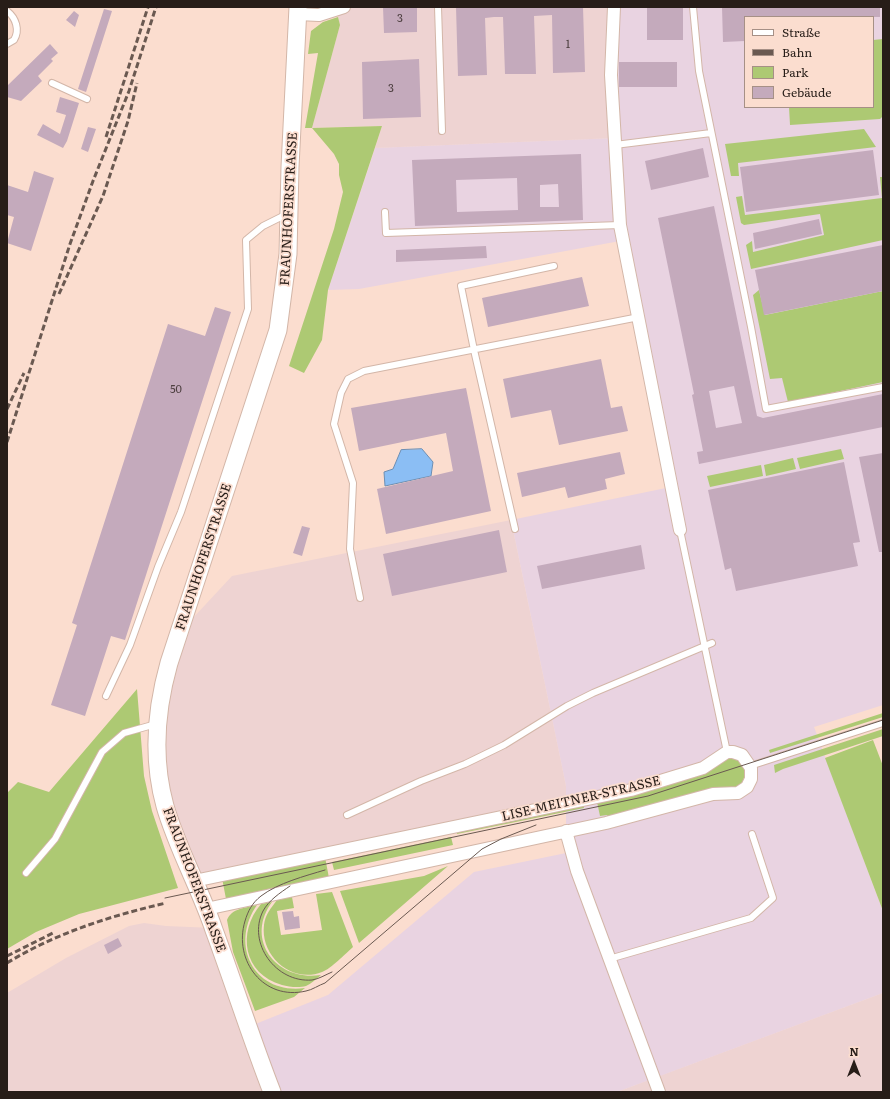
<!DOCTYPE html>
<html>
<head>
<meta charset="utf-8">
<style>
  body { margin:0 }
  #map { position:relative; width:890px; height:1099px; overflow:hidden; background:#fbddcf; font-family:Literata,serif }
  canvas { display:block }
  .frame { position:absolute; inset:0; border:8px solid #271d18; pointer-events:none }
  .legend { position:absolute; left:744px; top:16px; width:130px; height:92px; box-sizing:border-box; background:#fbddcf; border:1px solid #a69086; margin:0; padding:5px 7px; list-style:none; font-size:12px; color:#271d18 }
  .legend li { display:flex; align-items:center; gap:8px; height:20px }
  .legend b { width:20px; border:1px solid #a69086 }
  .north { position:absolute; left:834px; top:1043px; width:40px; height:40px; -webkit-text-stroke:3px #fbddcf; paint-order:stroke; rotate:0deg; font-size:11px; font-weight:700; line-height:16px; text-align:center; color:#271d18 }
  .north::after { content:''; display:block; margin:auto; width:14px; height:18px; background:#271d18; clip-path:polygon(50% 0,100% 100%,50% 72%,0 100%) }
</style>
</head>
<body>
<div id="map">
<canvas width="890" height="1099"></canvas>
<div class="frame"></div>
<ul class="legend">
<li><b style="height:5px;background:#fff"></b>Straße</li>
<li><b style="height:5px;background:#6a5951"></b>Bahn</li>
<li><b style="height:11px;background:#adc973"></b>Park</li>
<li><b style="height:11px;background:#c4aabc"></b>Gebäude</li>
</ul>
<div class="north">N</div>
</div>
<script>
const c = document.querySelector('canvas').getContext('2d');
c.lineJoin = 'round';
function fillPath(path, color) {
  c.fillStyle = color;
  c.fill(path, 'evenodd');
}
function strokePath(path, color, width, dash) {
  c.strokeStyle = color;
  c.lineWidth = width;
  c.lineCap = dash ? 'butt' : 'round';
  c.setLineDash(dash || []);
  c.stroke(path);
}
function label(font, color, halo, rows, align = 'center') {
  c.font = font + ' Literata,serif';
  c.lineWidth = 3.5;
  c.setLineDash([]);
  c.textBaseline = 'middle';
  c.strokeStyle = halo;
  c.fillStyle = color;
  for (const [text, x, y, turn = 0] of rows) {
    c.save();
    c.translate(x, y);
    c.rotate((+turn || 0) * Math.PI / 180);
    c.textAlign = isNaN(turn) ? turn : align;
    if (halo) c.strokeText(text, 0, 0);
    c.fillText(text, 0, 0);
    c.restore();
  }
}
const commercial = new Path2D(`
  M322 7H616L615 138 375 148 382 126 312 128 340 25 336 10 319 15Z
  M511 520 566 786 567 804 194 881 157 764 179 633 232 576Z
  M144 923 166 926 214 928 272 1092H7V993L66 958 129 926Z
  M883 993V1092H617L654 1078Z`);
const education = new Path2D(`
  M616 7H883V705L814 727 883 911V993L617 1092H272L248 1027 328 995 474 872 571 852 566 831V786L511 520 666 488 620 241 359 289 328 290 375 148 615 138ZM745 17H873V107H745Z`);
const green = new Path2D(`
  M338 17 340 25 312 128 382 126 328 290 322 340 304 373 289 366 334 229 343 192 339 175V164L334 154 312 128H305L318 53 308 54 311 31 323 22Z
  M883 39V116L880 119 790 125 789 107H873V40Z
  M864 129 876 147 738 163 739 176H731L725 144Z
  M880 177H883V240L751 269 746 245 752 241 753 252 824 235 820 214 744 225 741 223 736 197 742 196 745 215 882 198Z
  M759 290 765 315 883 291V382L788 402 782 378 770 379 753 295Z
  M841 449 844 459 800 469 797 458Z
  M793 458 796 469 766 476 764 465Z
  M761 465 763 476 710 487 707 476Z
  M137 689 144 776 152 811 178 888 79 914 36 932 7 949V793L18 782 49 792Z
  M883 713V717L770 753 769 750Z
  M883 729V736L783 769 775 773 774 765Z
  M873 740 883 766V911L825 758Z
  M730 758 740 760C746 770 747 778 739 786L609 819 607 815 600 816 597 802Z
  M583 804 584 808 457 834 456 829Z
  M451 837 453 845 334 870 332 862Z
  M325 857 329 878 226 899 222 878Z
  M448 866 359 943 340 891 424 876Z
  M332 892 353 947C345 954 331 969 322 972 292 984 260 956 264 925 265 915 271 908 277 900L292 897 294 908 277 911 281 935 322 930 316 894Z
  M272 902C244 940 277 982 321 975 316 979 311 984 306 986 299 988 289 987 282 985 243 974 237 932 261 904Z
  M257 905C229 945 254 995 305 988L294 997 255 1011 233 952 227 920C232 908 245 908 257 905Z`);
const water = new Path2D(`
  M422 449 433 462 431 476 385 486 384 472 393 469 401 450Z`);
const building = new Path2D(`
  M383 7H417V32L384 33Z
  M456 7H583L585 72 553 73 552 15 534 16 536 74H505L503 17H494L485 18 487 75 458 76Z
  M647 7H683V40H647Z
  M722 7H880V17H745V41L723 42Z
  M104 9 112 11 86 92 78 89Z
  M74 11 79 15 75 27 66 20Z
  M50 44 58 53 51 59 53 61 38 76 42 81 21 101 7 97V86Z
  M419 59 421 117 363 119 362 62Z
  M619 62H677V87H619Z
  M60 97 79 103 67 141 63 148 37 135 43 124 60 134 66 115 56 112Z
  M88 127 96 129 88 152 81 149Z
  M703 148 709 177 651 190 645 161Z
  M873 150 879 195 746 212 740 167Z
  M581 154 583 220 415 226 412 160ZM517 178 518 210 457 212 456 180ZM558 184 559 207H540V185Z
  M34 171 54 178 31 251 7 243 14 217 7 215V185L28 192Z
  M714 206 757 416 763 418 883 394V427L699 464 697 452 703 451 692 395 694 394 658 218ZM734 386 742 423 716 428 709 391Z
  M819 219 822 234 755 249 753 233Z
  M883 245V291L764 315 755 270Z
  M486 246 487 258 396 262V250Z
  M582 277 589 306 488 327 482 298Z
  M215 307 231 312 125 640 111 636 85 716 51 705 77 625 72 623 168 324 205 336Z
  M601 359 611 408 622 406 628 431 559 445 551 410 511 418 503 379Z
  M466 388 491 511 386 534 377 489 453 471 446 433 359 451 351 408Z
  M620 452 625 474 605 479 607 489 568 498 565 487 522 497 517 473Z
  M883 453V552H879L859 457Z
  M844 462 860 542 853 543 858 566 736 591 731 568 725 570 708 490Z
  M302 526 310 528 302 556 293 553Z
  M499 530 507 572 392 596 383 554Z
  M641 545 645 569 542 589 537 566Z
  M293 911 294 917 299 916 300 928 285 930 282 912Z
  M118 938 122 946 108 954 104 945Z`);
const lane = new Path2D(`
  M438 7 442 131
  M693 7 699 71 751 327 766 409 883 387
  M7 11C16 18 20 30 14 40L7 44
  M52 83 87 99
  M615 145 711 133
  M385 212 386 233 620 225
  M515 529 474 350 461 286 554 266
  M680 530 727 752
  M360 598 350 549 353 483 334 424 341 393 348 379 364 371 639 317
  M106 696 130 645 158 567 181 512 248 309 246 240 263 226 287 214
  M750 766 883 723
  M347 815 421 781 465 764 504 745 567 706 593 693 712 643
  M26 873 55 839 102 752 124 733 156 724
  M609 959 751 918 773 898 752 834`);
const street = new Path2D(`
  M614 7 611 75 620 225 680 530
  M298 14 319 15 344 7
  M566 831 577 871 659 1092
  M194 881 631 790 703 768 727 752H733L742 755 751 768V779L747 787 738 793 713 794 606 823 206 909`);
const secondary = new Path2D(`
  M272 1092C251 1038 234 984 214 930 200 888 177 848 165 806 152 759 156 709 169 663L278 330 288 254 290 167 298 7`);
const tram = new Path2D(`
  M325 870C305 876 278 883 261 896 252 903 248 911 245 921 233 961 264 1001 306 991 312 990 319 985 325 983L482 849 501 839 536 825
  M290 886C280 893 269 900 263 911 247 943 276 983 312 980 319 979 325 975 332 972
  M165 898 648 796 883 720`);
const rail = new Path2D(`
  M106 137 148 7
  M59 294 103 196 128 121 137 83
  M7 409 24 373
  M7 442 70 244 93 181 129 91 156 7
  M7 956 55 932
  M7 963C56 933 110 916 166 903`);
const numberNames = [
  ["3",400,19],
  ["1",568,45],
  ["3",391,89],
  ["50",176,390]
];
const streetNames = [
  ["FRAUNHOFERSTRASSE",289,209,-87],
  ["FRAUNHOFERSTRASSE",204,557,-72],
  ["LISE-MEITNER-STRASSE",581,799,-13],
  ["FRAUNHOFERSTRASSE",194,880,69]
];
fillPath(commercial, '#eed3d2');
fillPath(education, '#e9d3e1');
fillPath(green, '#adc973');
fillPath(water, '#8bbef4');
strokePath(water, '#6d8eb2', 1);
fillPath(building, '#c4aabc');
strokePath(lane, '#d3b6a8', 8);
strokePath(street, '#d3b6a8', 14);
strokePath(secondary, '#d3b6a8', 19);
strokePath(lane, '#fff', 6);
strokePath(street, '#fff', 12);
strokePath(secondary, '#fff', 17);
strokePath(tram, '#6a5951', 1);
strokePath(rail, '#6a5951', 3, [6, 3]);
label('11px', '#4e4041', null, numberNames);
label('13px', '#271d18', '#fbddcf', streetNames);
</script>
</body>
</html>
